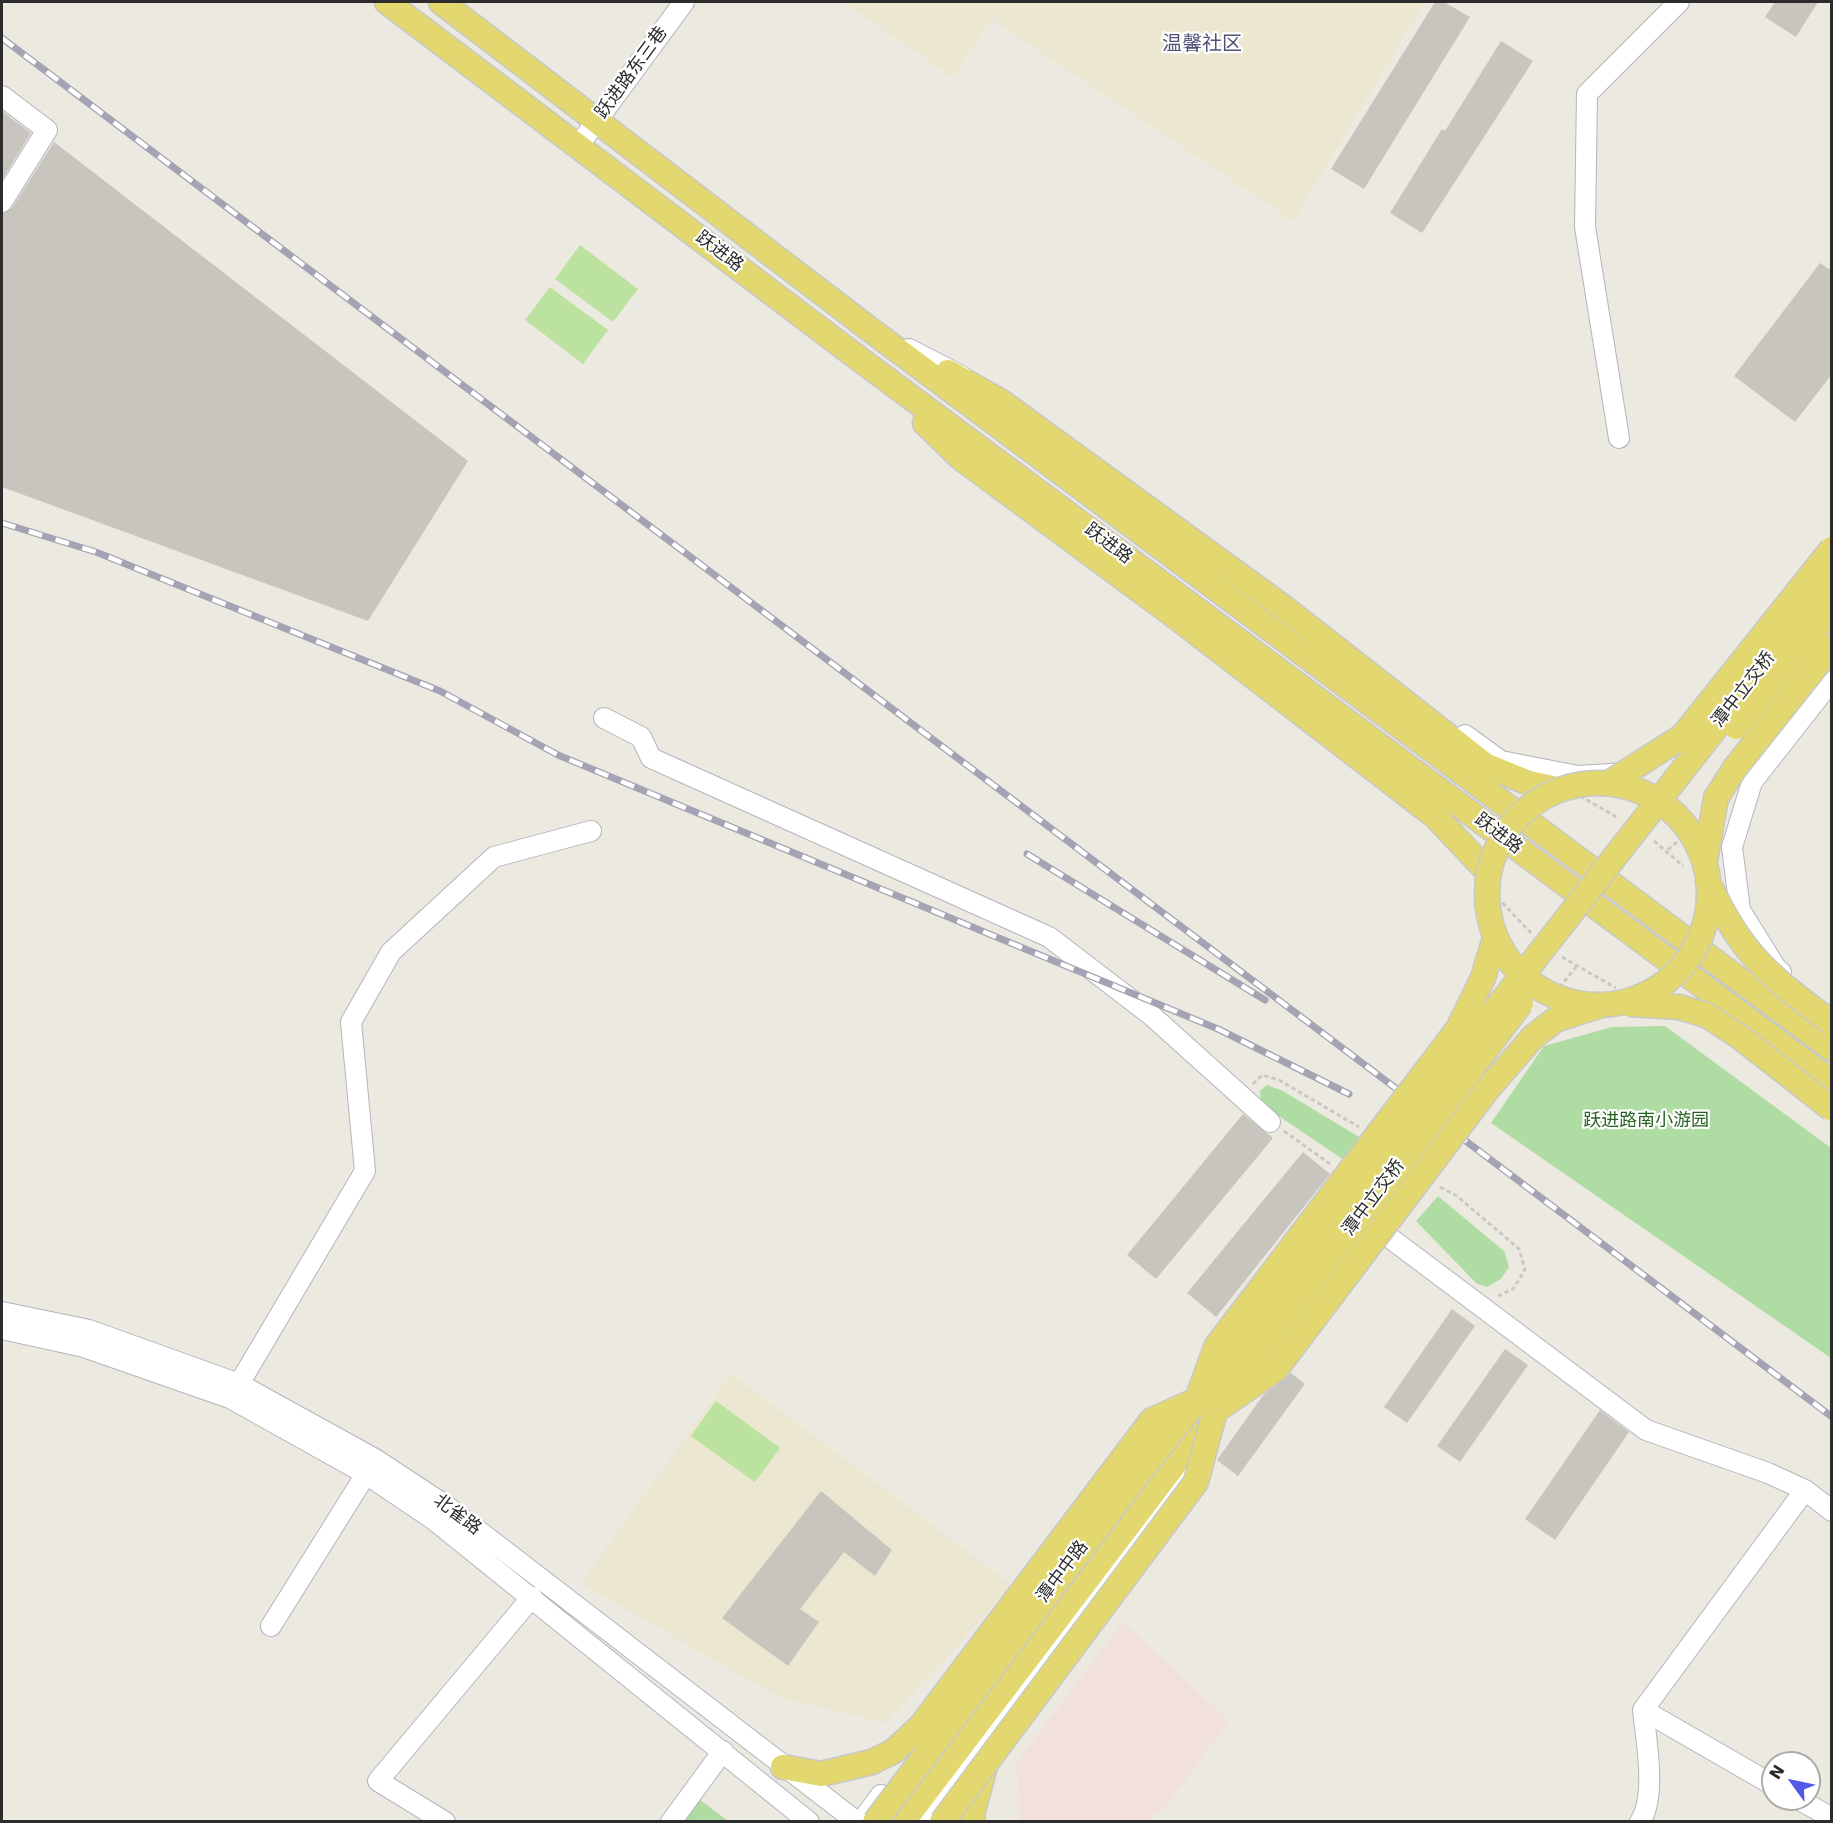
<!DOCTYPE html>
<html>
<head>
<meta charset="utf-8">
<style>
  body { margin:0 }
  #map { position:relative; width:1833px; height:1823px; overflow:hidden; background:#ece9e0; font-family:"DejaVu Sans",sans-serif }
  canvas { display:block }
  .frame { position:absolute; inset:0; border:3px solid #2c2c2c; pointer-events:none }
  .north { position:absolute; left:1761px; top:1751px; width:60px; height:60px; box-sizing:border-box; background:#fff; border:2px solid #ababab; border-radius:50%; rotate:303deg; font-size:16px; font-weight:700; line-height:24px; text-align:center; color:#2c2c2c }
  .north::after { content:''; display:block; margin:auto; width:21px; height:27px; background:#5258e7; clip-path:polygon(50% 0,100% 100%,50% 72%,0 100%) }
</style>
</head>
<body>
<div id="map">
<canvas width="1833" height="1823"></canvas>
<div class="frame"></div>
<div class="north">N</div>
</div>
<script>
const c = document.querySelector('canvas').getContext('2d');
c.lineJoin = 'round';
function fillPath(path, color) {
  c.fillStyle = color;
  c.fill(path, 'evenodd');
}
function strokePath(path, color, width, dash) {
  c.strokeStyle = color;
  c.lineWidth = width;
  c.lineCap = dash ? 'butt' : 'round';
  c.setLineDash(dash || []);
  c.stroke(path);
}
function label(font, color, halo, rows, align = 'center') {
  c.font = font + ' "DejaVu Sans","Noto Sans SC",sans-serif';
  c.lineWidth = 4.5;
  c.setLineDash([]);
  c.textBaseline = 'middle';
  c.strokeStyle = halo;
  c.fillStyle = color;
  for (const [text, x, y, turn = 0] of rows) {
    c.save();
    c.translate(x, y);
    c.rotate((+turn || 0) * Math.PI / 180);
    c.textAlign = isNaN(turn) ? turn : align;
    if (halo) c.strokeText(text, 0, 0);
    c.fillText(text, 0, 0);
    c.restore();
  }
}
const education = new Path2D(`
  M844 2H843H1425L1293 221 992 19 952 77Z
  M731 1374 1012 1585 886 1723 780 1698 581 1583Z`);
const medical = new Path2D(`
  M1123 1622 1229 1721 1164 1809 1146 1821H1021L1016 1763Z`);
const green = new Path2D(`
  M1665 1026 1831 1148V1358L1491 1123 1544 1046 1612 1027Z
  M1267 1085 1283 1091 1364 1140 1347 1162 1261 1104 1260 1091Z
  M1438 1196 1504 1251 1509 1267 1501 1279 1487 1287 1477 1284 1416 1221Z
  M699 1799 728 1821 684 1822Z`);
const pitch = new Path2D(`
  M580 245 638 289 613 322 555 279Z
  M550 287 608 330 583 364 525 320Z
  M716 1401 780 1448 755 1482 691 1436Z`);
const building = new Path2D(`
  M1435 2H1444L1470 17 1364 189 1331 169Z
  M1775 2H1818L1796 37 1765 17Z
  M1501 41 1533 61 1422 233 1390 213 1442 129 1445 131Z
  M2 111 31 133 2 180Z
  M54 142 468 461 368 621 2 487V214L12 208Z
  M1820 263 1832 271V374L1795 422 1734 376Z
  M1243 1114 1273 1138 1156 1279 1127 1255Z
  M1303 1152 1330 1174 1216 1317 1187 1293Z
  M1452 1309 1475 1326 1407 1423 1384 1407Z
  M1505 1349 1528 1365 1460 1462 1437 1446Z
  M1291 1373 1305 1384 1238 1476 1217 1460 1264 1394Z
  M1600 1410 1629 1432 1555 1540 1525 1519Z
  M821 1491 892 1550 875 1576 844 1552 800 1609 819 1622 788 1666 722 1618Z`);
const path = new Path2D(`
  M1580 796 1618 818
  M1654 841 1683 866
  M1668 850 1689 831
  M1492 892 1531 933
  M1562 957 1616 988
  M1550 999 1576 967
  M1253 1084 1262 1075 1279 1080 1359 1127
  M1284 1131 1330 1164
  M1440 1187 1457 1196 1519 1249 1525 1270 1513 1289 1498 1296`);
const minor = new Path2D(`
  M2 96 47 130 2 202
  M579 145 684 2
  M909 349 963 377
  M1619 438 1585 227 1587 94 1679 2
  M604 718 641 737 651 758 1049 937 1151 1015 1270 1122
  M1465 735 1501 761 1578 776 1626 773
  M1781 972 1776 968 1740 910 1732 847 1752 782 1832 680
  M1370 1223 1646 1430 1768 1473 1805 1490 1832 1511
  M2 1312 89 1330 239 1384 375 1459 445 1505 857 1822
  M2 1329 84 1347 230 1398 366 1474 434 1520 809 1822
  M239 1384 365 1171 351 1022 391 952 494 857 591 831
  M271 1626 366 1474
  M1643 1710 1773 1785
  M1798 1799 1832 1818
  M445 1822 378 1781 532 1597
  M671 1822 723 1751
  M861 1822 881 1795
  M925 1822 1201 1451
  M1640 1822C1657 1796 1646 1740 1643 1710L1805 1490`);
const major = new Path2D(`
  M387 2 854 355 1832 1082
  M441 2 872 331 1832 1049
  M948 372 1000 401 1283 607 1485 765 1529 783 1557 789
  M925 423 961 458 1180 620 1435 816 1488 872
  M783 1767 821 1774 872 1762
  M903 1822 1215 1411
  M973 1822 972 1814 986 1763`);
const rail = new Path2D(`
  M2 38 1832 1417
  M2 523 96 552 440 691 558 755 1218 1029 1349 1094
  M1027 854 1265 1000`);
const majorBridge = new Path2D(`
  M1736 727 1832 608
  M1487 894a111 111 0 1 1 222 0a111 111 0 1 1-222 0Z
  M1609 783 1683 736 1832 549
  M1705 861 1716 798 1735 768 1832 646
  M1710 886C1742 956 1772 978 1832 1023
  M1629 1004 1679 1007 1706 1015 1740 1037 1832 1109
  M1227 1394 1521 1003
  M872 1762 894 1751 921 1726 1152 1420 1197 1400 1216 1347 1458 1029 1483 978 1495 938
  M875 1822 1142 1469 1256 1327 1467 1046 1832 579
  M942 1822 1196 1482 1215 1411 1276 1369 1487 1090 1532 1038 1555 1020 1599 1006`);
const streetNames = [
  ["跃进路东三巷",632,73,-54],
  ["跃进路",719,252,37],
  ["跃进路",1108,544,37],
  ["潭中立交桥",1744,690,-52],
  ["跃进路",1498,834,37],
  ["潭中立交桥",1374,1198,-53],
  ["北雀路",457,1515,37],
  ["潭中中路",1063,1572,-53]
];
const parkNames = [
  ["跃进路南小游园",1646,1121]
];
const neighbourhoodNames = [
  ["温馨社区",1202,45]
];
fillPath(education, '#ebe7d1');
fillPath(medical, '#f1e0de');
fillPath(green, '#aedca3');
fillPath(pitch, '#bce2a0');
fillPath(building, '#c8c5bf');
strokePath(minor, '#b3b4be', 22);
strokePath(major, '#c8c8c8', 27);
strokePath(path, '#c8c8c8', 3, [4.5, 3]);
strokePath(minor, '#fff', 20);
strokePath(major, '#e2d86f', 24);
strokePath(rail, '#a3a3b4', 7);
strokePath(rail, '#fff', 4.5, [14]);
strokePath(majorBridge, '#c8c8c8', 27, []);
strokePath(majorBridge, '#e2d86f', 24);
label('18px', '#2c2c2c', '#fff', streetNames);
label('18px', '#276223', '#fff', parkNames);
label('20px', '#515278', '#fff', neighbourhoodNames);
</script>
</body>
</html>
